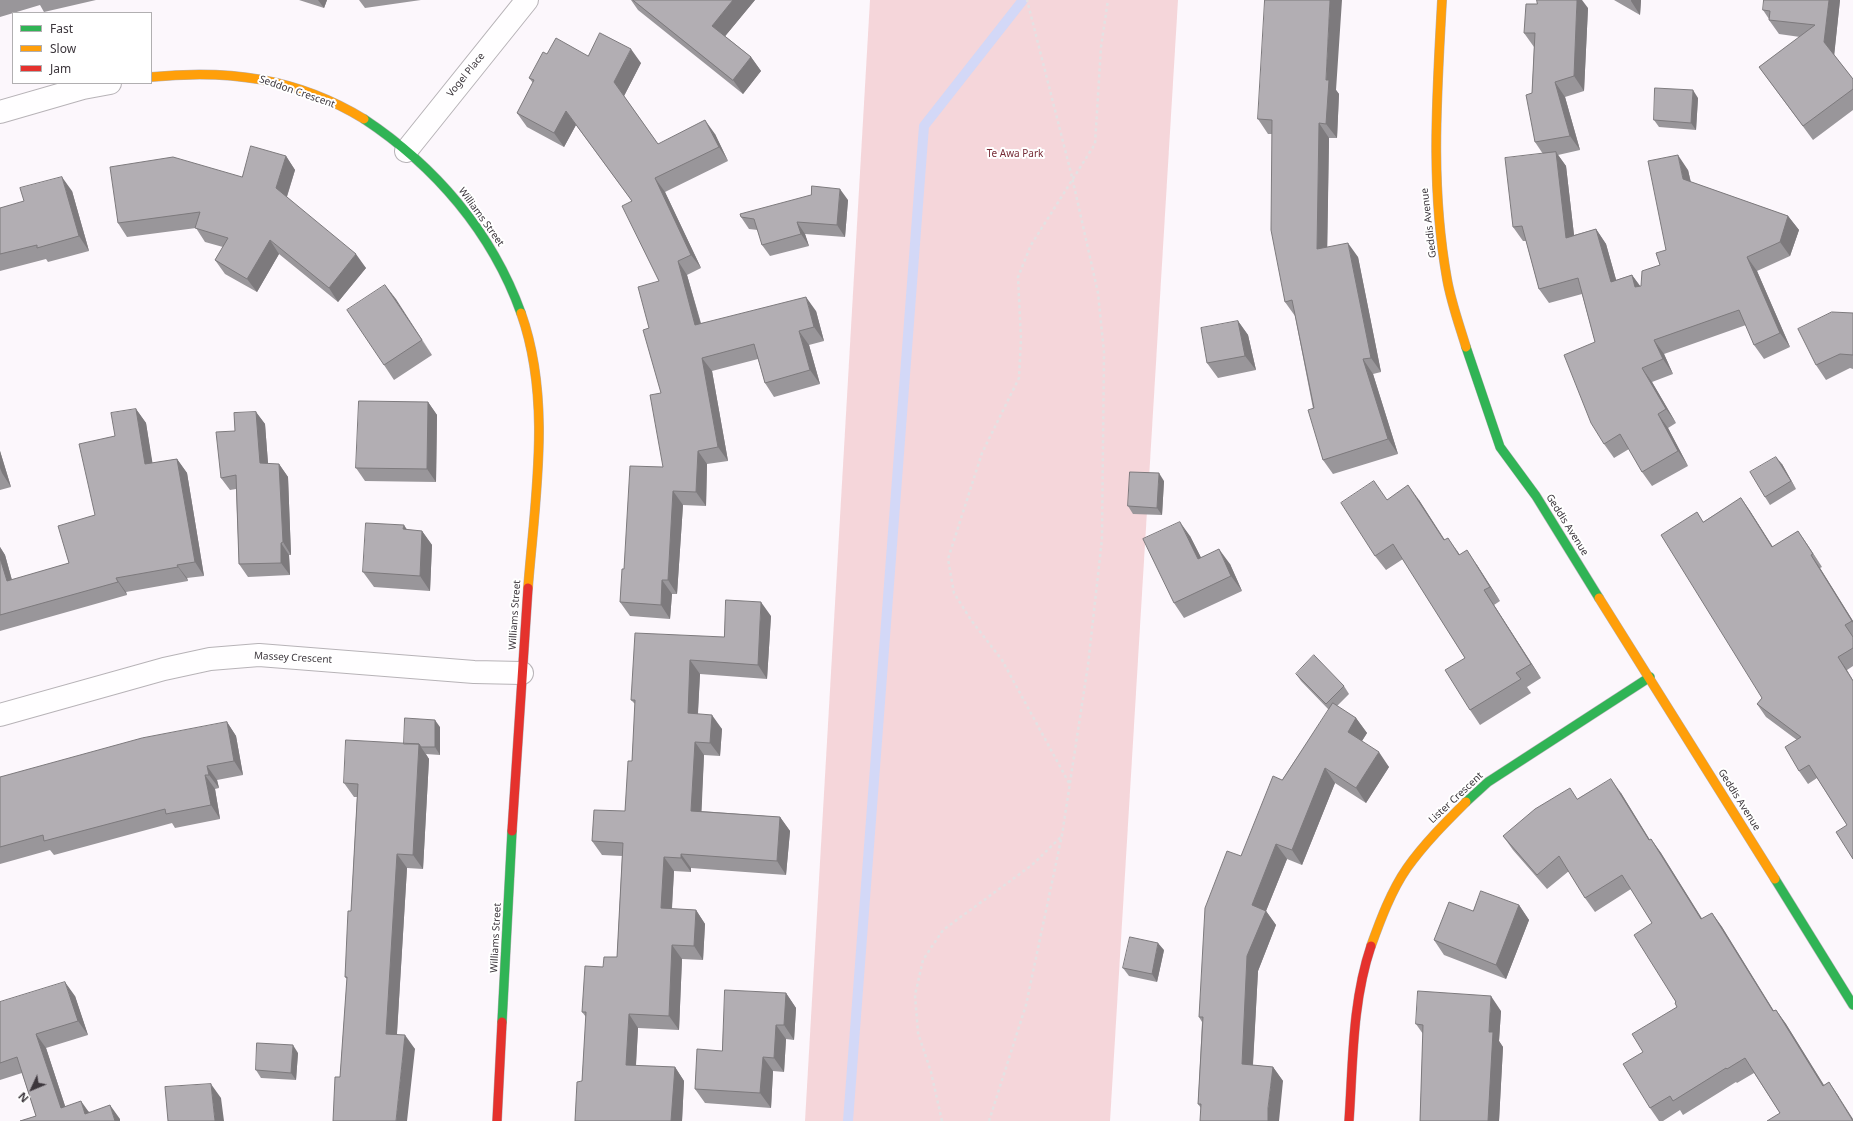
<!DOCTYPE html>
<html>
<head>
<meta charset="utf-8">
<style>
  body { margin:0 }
  #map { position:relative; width:1853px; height:1121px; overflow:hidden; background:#fcf7fc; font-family:"Noto Sans",sans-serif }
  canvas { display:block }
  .legend { position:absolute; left:12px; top:12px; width:140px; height:72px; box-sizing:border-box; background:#fff; border:1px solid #b1afb1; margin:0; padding:5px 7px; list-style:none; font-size:12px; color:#3c363c }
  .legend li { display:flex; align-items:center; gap:8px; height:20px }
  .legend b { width:20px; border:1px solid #b1afb1 }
  .north { position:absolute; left:12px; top:1069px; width:40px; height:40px; -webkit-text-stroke:3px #fff; paint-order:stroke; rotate:226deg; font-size:11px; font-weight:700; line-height:16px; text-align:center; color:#3c363c }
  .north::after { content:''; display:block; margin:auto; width:14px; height:18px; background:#3c363c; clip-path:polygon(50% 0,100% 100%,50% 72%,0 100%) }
</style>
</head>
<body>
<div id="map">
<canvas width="1853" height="1121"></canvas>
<ul class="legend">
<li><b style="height:5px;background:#30b455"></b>Fast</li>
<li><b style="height:5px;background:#ff9f0a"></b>Slow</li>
<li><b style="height:5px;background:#e5322d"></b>Jam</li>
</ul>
<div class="north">N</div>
</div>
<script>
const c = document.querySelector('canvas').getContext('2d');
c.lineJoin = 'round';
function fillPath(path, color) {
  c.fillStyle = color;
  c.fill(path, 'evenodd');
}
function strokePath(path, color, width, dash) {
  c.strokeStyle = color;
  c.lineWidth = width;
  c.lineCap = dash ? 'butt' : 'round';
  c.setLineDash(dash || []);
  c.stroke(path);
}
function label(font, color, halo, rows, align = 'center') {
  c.font = font + ' "Noto Sans",sans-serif';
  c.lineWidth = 4;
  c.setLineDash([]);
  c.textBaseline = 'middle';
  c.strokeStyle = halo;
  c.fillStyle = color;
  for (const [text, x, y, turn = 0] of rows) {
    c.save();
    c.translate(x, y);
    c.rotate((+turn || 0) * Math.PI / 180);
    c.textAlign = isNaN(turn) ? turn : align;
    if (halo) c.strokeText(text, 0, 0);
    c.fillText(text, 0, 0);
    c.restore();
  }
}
const green = new Path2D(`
  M870 0H1178L1110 1121H805Z`);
const stream = new Path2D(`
  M848 1121 924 126 1023 0`);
const path = new Path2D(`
  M1069 783 1002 660 971 620 954 593 948 559 982 453 1019 378 1021 339 1018 277 1031 245 1095 144 1101 47 1108 0
  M942 1121 931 1072 918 1033 915 995 923 960 943 930 1032 865 1062 836
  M989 1121 1026 1005 1062 835 1088 665 1102 539 1104 352 1098 293 1072 177 1027 0`);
const street = new Path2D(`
  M0 112 83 88 110 83
  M406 151 527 0
  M0 715 164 669 210 659 259 655 474 672 522 673`);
const fast = new Path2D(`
  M364 119C435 166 492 232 521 313
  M1466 347 1500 447 1536 496 1599 598
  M1466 802 1488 782 1650 677
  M1775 879 1853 1005
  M502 1022 512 831`);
const slow = new Path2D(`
  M1442 0C1437 95 1430 184 1447 279 1451 302 1459 324 1466 347
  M151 77C228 69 297 78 364 119
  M521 313C552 400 535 498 528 588
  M1599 598 1775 879
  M1371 946C1380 921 1391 891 1407 868 1424 844 1445 823 1466 802`);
const jam = new Path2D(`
  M512 831 528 588
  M497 1121 502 1022
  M1349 1121C1353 1063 1352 1002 1371 946`);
const wall = new Path2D(`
  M0 0H96L44 12 40 5 0 17Z
  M299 0H327L324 8Z
  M359 0H421L365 8Z
  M631 0H755L725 36 751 57 761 71 743 94 638 10Z
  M1614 0H1641L1640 15Z
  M1840 0 1834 55 1853 79V110L1813 140 1759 67 1800 37 1779 34 1769 20V19L1763 10Z
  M1588 8 1584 91 1565 97 1580 150 1558 155 1566 166 1574 235 1596 229 1606 244 1616 280 1632 275 1641 287V286L1660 265 1666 250 1688 170 1691 182 1788 216 1799 230 1790 256 1757 271 1790 347 1764 359 1754 345 1746 325 1664 354 1673 374 1652 382 1676 423 1668 428 1688 466 1652 486 1642 472 1629 449 1614 458 1604 444 1595 342 1582 294 1549 303 1539 289 1526 241H1523L1513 227 1543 154 1535 142 1532 93 1534 47 1524 33Z
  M547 54 641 63 624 96 658 144 715 134 728 161 665 192 701 268 687 275 701 323 816 311 824 341 809 345 820 384 774 397 765 383 758 359 712 371 728 461 707 464 706 506 683 505 677 594H672L670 619 630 616 620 602 624 569 663 467 661 393 649 328 659 281 632 201 576 125 564 147 527 127 517 113 533 83 529 78Z
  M1336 90 1339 94 1337 138H1329L1327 247 1358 257 1381 372 1373 374 1398 454 1333 474 1323 460 1295 316 1285 302 1272 134H1268L1258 119Z
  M1698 98 1696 130 1659 127 1654 120Z
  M286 156 295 170 287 197 366 268 338 302 279 254 257 292 225 274 215 260 223 247 205 242 196 228 127 237 118 223 242 177Z
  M72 191 89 251 48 262 46 259 0 271V208Z
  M848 200 845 237 805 234 809 246 770 256 762 245 758 230 749 229 741 217Z
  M385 285 432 355 394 380 384 365Z
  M1853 313V369L1850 368 1826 380 1816 365Z
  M1238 321 1248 335 1256 370 1218 378 1207 363Z
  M428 402 437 415 436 482 365 481 356 468Z
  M136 409 146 423 152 463 177 459 187 473 204 576 187 578 188 581 126 592 127 595 0 631V547L5 555 12 580 69 563 95 515Z
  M256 412 265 424 268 464H279L288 477 291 555H289L290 575 248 577 239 564 236 489 230 490 221 478 235 431Z
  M0 451 11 487 0 490Z
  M1782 464 1796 489 1770 505 1765 497Z
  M1164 481 1162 515 1133 514 1128 506Z
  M1741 498 1750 511 1773 547 1798 531 1822 567 1820 568 1853 621V666L1847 670V825L1817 778 1808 784 1799 771 1797 740 1766 717 1757 704 1762 698 1697 512 1703 522Z
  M1387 499 1419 500 1445 540 1460 555 1477 565 1500 601 1494 605 1541 678 1527 687 1531 693 1480 725 1470 710 1465 658 1403 559 1386 570 1375 556Z
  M407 530 422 531 432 545 430 591 374 587 363 572Z
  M1190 536 1201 558 1230 564 1242 591 1184 618 1174 603Z
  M771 616 767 679 700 674 698 714 722 729 720 756 704 755 701 811 780 817 790 831 786 875 691 868V872L674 871 672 909 696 910 705 924 703 960 682 959 679 1030 638 1028 636 1066 675 1067 684 1081 682 1121H575L582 1081 586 1017 582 1012 603 967 617 957 622 856 602 855 592 841 625 811 632 761 635 704 631 700 724 637Z
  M1296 674 1344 686 1349 694 1337 706 1356 718 1367 733 1362 741 1389 767 1366 803 1335 783 1302 865 1287 859 1266 911 1276 925 1258 971 1253 1065 1273 1067 1283 1081 1201 1108 1198 1104 1202 1022 1199 1017 1241 856 1282 780 1329 710 1301 681Z
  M227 722 236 736 243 775 217 780 219 788 215 789 220 819 175 828 172 823 54 855 50 850 0 864V777Z
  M440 727V755L426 754 429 759 423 869 407 868 397 1034 415 1049 340 1077 347 979 345 977 351 911 357 797H354L344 783 404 744Z
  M1621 793 1650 840 1651 839 1661 853 1702 919 1712 913 1722 927 1774 1011 1776 1010 1786 1024 1824 1085 1829 1082 1839 1097 1780 1113 1754 1073 1737 1083 1736 1082 1683 1115 1680 1110 1663 1121H1659L1650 1108 1643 1052 1677 1007 1652 923 1631 889 1595 912 1585 898 1569 871 1547 889 1513 850 1503 836 1578 799Z
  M1519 905 1529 920 1506 979 1444 955 1434 940 1473 911Z
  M1164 950 1157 982 1129 976 1123 968Z
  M786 993 796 1008 794 1040 786 1039 784 1072 773 1071 771 1108 705 1103 695 1089 722 1051Z
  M75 996 88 1035 46 1048 65 1106 120 1119V1121H20L36 1116 22 1073 0 1080V1002Z
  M1501 1011 1499 1041 1503 1047 1499 1121H1420L1423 1034 1416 1024Z
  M298 1053 296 1080 261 1078 256 1070Z`);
const shadedWall = new Path2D(`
  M318 0H327L324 8Z
  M733 0H755L722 40 712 26Z
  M1330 0H1342L1336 90 1339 94 1337 138 1326 124V80Z
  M1577 0H1582L1588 8 1584 91 1574 76Z
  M1631 0H1641L1640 15 1631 1Z
  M1829 0H1840L1834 57 1824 42Z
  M631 49 641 63 624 96 614 82Z
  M751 57 761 71 743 94 733 80Z
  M1555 82 1565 97 1580 150 1570 136Z
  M1693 90 1698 98 1696 130 1691 123Z
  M566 111 576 125 564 147 554 133Z
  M705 120 715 134 728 161 719 147Z
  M1319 123 1329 138 1327 264 1317 249Z
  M1556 152 1566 166 1576 252 1566 238Z
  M1678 155 1688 170 1693 193 1683 179Z
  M286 156 295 170 285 202 276 188Z
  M62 177 72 191 89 251 79 236Z
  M655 178 665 192 701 268 691 255Z
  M840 189 848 200 845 237 837 225Z
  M1788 216 1799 230 1790 256 1780 242Z
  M797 222 805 234 809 246 801 234Z
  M1596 229 1606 244 1621 297 1611 282Z
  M270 240 279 254 257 292 247 279Z
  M1348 243 1358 257 1381 372 1371 358Z
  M356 254 366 268 338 302 329 288Z
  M1747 257 1757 271 1790 347 1780 333Z
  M678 261 687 275 705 339 695 325Z
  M1632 275 1642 289 1635 287Z
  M385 285 396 299 432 355 422 340Z
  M806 297 816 311 824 341 814 327Z
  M1238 321 1248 335 1256 370 1245 356Z
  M799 331 809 345 820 384 810 370Z
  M1654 340 1664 354 1673 374 1663 359Z
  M702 358 712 371 728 461 718 447Z
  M1363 359 1373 374 1398 454 1388 439Z
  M1642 368 1652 382 1676 423 1666 409Z
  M428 402 437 415 436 482 427 469Z
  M136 409 146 423 155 478 145 464Z
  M256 412 265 424 269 476 260 463Z
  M1658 414 1668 428 1688 466 1678 451Z
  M0 451 11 487 2 473 0 468Z
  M698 451 707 464 706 506 696 492Z
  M1776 457 1782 464 1796 489Z
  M177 459 187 473 204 576 195 562Z
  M279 464 288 477 291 555 283 542Z
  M1159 473 1164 481 1162 515 1157 508Z
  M1408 485 1419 500 1454 555 1444 540Z
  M673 491 683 505 677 594 668 580Z
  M1741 498 1750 511 1781 560 1772 547Z
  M1180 522 1190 536 1209 573 1198 559Z
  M404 525 414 540 403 529Z
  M422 531 432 545 430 591 420 576Z
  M1798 531 1807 544 1822 567 1813 554Z
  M1448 538 1458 552 1469 570 1459 555Z
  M281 543 289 555 290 575 281 563Z
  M0 547 5 555 16 595 7 581 0 558Z
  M1219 549 1230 564 1242 591 1231 576Z
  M1467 550 1477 565 1500 601 1490 587Z
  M1811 555 1820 568 1853 621V623Z
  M177 565 187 578 188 581 178 567Z
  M116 578 126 592 127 595 118 582Z
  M662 580 672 594 670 619 661 605Z
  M1484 590 1494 605 1541 678 1531 664Z
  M761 602 771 616 767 679 758 665Z
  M1838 657 1847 670 1853 680V681Z
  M690 660 700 674 697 727 688 713Z
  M712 715 722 729 720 756 710 743Z
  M1356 718 1367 733 1358 747 1348 732Z
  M435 720 440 727V755L435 747Z
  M227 722 236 736 243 775 234 761Z
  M695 742 704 755 701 824 691 811Z
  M419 744 429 759 423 869 413 855Z
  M1379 752 1389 767 1366 803 1356 788Z
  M207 766 217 780 219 788 209 775Z
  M1325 768 1335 783 1302 865 1292 850Z
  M205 775 215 789 220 819 211 805Z
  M1611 779 1621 793 1659 855 1649 840Z
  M780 817 790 831 786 875 777 861Z
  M1651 839 1661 853 1711 933 1701 919Z
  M1276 844 1287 859 1266 911 1276 925 1258 971 1252 1079 1242 1064 1247 956 1252 905Z
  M397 854 407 868 396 1048 386 1034Z
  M681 854 691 868V872L681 858Z
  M664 857 674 871 671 921 661 908Z
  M1519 905 1529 920 1506 979 1496 965Z
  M696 910 705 924 703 960 694 946Z
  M1712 913 1722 927 1783 1026 1773 1011Z
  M1158 943 1164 950 1157 982 1152 974Z
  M672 945 682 959 679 1030 669 1016Z
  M65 982 75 996 88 1035 78 1021Z
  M786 993 796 1008 794 1040 784 1025Z
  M1491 996 1501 1011 1499 1041 1503 1047 1499 1121H1488L1489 1032Z
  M1776 1010 1786 1024 1833 1100 1823 1086Z
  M629 1014 638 1028 635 1079 626 1065Z
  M776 1025 786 1039 784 1072 774 1058Z
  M36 1034 46 1048 70 1121 61 1108Z
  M405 1035 415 1049 407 1121H396Z
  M293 1045 298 1053 296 1080 291 1073Z
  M763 1057 773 1071 771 1108 760 1093Z
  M675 1067 684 1081 682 1121H671Z
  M1273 1067 1283 1081 1279 1121H1268V1108Z
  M1829 1082 1839 1097 1853 1119V1121Z
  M211 1084 221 1098 224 1121H215Z
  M81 1101 91 1115 85 1114Z
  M110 1105 120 1119V1121H115Z`);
const building = new Path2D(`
  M633 0H733L712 26 751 57 733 80Z
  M1265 0H1330L1326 80H1329L1326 124 1319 123 1317 249 1348 243 1371 358 1363 359 1388 439 1323 460 1308 410 1314 408 1292 300 1285 302 1271 230 1272 120 1258 119Z
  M1537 0H1577L1574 76 1555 82 1570 136 1535 142 1526 95 1532 93 1535 33H1524L1526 4H1537Z
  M1764 0H1829L1824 42 1853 79V89L1803 126 1759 67 1815 25 1769 20 1770 11 1763 10Z
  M600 33 631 49 614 82 658 144 705 120 719 147 655 178 691 255 678 261 695 325 806 297 814 327 799 331 810 370 765 383 754 344 702 358 718 447 698 451 696 492 673 491 668 580H662L661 605 620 602 622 569H624L630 466 663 467 650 395 661 393 643 330 649 328 638 287 659 281 622 206 632 201 566 111 554 133 517 113 534 80 529 78 543 52 547 54 556 38 588 56Z
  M1655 88 1693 90 1691 123 1654 120Z
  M251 146 286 156 276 188 356 254 329 288 270 240 247 279 215 260 228 238 195 228 200 212 118 223 110 167 173 157 242 177Z
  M1556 152 1566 238 1596 229 1611 282 1632 275 1635 287 1641 286 1642 271 1660 265 1656 253 1666 250 1648 161 1678 155 1683 179 1788 216 1780 242 1747 257 1780 333 1754 345 1739 310 1654 340 1663 359 1642 368 1666 409 1658 414 1678 451 1642 472 1620 434 1604 444 1591 423 1564 355 1595 342 1578 278 1539 289 1522 226 1513 227 1505 158Z
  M62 177 79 236 37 248V245L0 254V208L24 201 20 188Z
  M812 186 840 189 837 225 797 222 801 234 762 245 754 219 741 217 740 214 811 195Z
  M385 285 422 340 384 365 347 310Z
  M1832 312 1853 313V355L1840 354 1816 365 1798 329Z
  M1238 321 1245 356 1207 363 1201 328Z
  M359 401 428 402 427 469 356 468Z
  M136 409 145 464 177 459 195 562 177 565 178 567 116 578 118 582 0 615V558L7 581 69 563 58 526 95 515 79 444 115 436 111 413Z
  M256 412 260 463 279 464 283 542 281 543V563L239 564 236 475 221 478 216 432 235 431 234 413Z
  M1776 457 1791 481 1765 497 1750 472Z
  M1130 472 1159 473 1157 508 1128 506Z
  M1374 481 1387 500 1408 485 1444 540 1448 538 1459 555 1467 550 1490 587 1484 590 1531 664 1516 673 1521 679 1470 710 1445 670 1465 658 1393 544 1375 556 1341 503Z
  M1741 498 1772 547 1798 531 1813 554 1811 555 1852 621 1845 625 1853 637V648L1838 657 1853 681V859L1836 832 1847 825 1809 765 1799 771 1785 747 1801 737 1757 704 1762 698 1661 535 1697 512 1703 522Z
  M1180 522 1198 559 1219 549 1231 576 1174 603 1143 539Z
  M366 523 404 525 403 529 422 531 420 576 363 572Z
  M726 600 761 602 758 665 690 660 688 713 712 715 710 743 695 742 691 811 780 817 777 861 681 854V858L664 857 661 908 696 910 694 946 672 945 669 1016 629 1014 626 1065 675 1067 671 1121H575L577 1082 582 1081 586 1012H582L585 966 603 967 604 957H617L623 843 592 841 594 810 625 811 628 761H632L635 700H631L635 633 724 637Z
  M1314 655 1344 686 1326 704 1296 674Z
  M1333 703 1356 718 1348 732 1379 752 1356 788 1325 768 1292 850 1276 844 1252 905 1266 911 1247 956 1242 1064 1273 1067 1268 1108V1121H1200L1201 1104H1198L1203 1017H1199L1205 908 1227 851 1241 856 1273 776 1282 780Z
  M405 718 435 720V747H421L419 744H404Z
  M227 722 234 761 207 766 209 775H205L211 805 166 814 165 809 44 841 43 835 0 847V777L142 738Z
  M346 740 419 744 413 855 397 854 386 1034 405 1035 396 1121H333L335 1077H340L347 977H345L348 911H351L358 784 344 783Z
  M1611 779 1649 840 1651 839 1701 919 1712 913 1773 1011 1776 1010 1823 1086 1829 1082 1853 1121H1767L1780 1113 1745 1058 1727 1069 1726 1068 1673 1101 1670 1096 1650 1108 1623 1064 1643 1052 1632 1034 1677 1007 1675 1003 1676 1002 1634 935 1652 923 1622 875 1585 898 1559 856 1537 875 1503 836 1535 809 1570 788 1577 799Z
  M1481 891 1519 905 1496 965 1434 940 1449 902 1473 911Z
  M1130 937 1158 943 1152 974 1123 968Z
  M65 982 78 1021 36 1034 61 1108 81 1101 85 1114 110 1105 115 1121H20L36 1116 17 1057 0 1063V1002Z
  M725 990 786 993 784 1025H776L774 1058 763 1057 760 1093 695 1089 697 1049 722 1051Z
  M1418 991 1491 996 1489 1032H1493L1488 1121H1420L1423 1025 1416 1024Z
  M257 1043 293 1045 291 1073 256 1070Z
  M211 1084 215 1121H168L165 1087Z`);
const streetNames = [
  ["Vogel Place",466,75,-51],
  ["Seddon Crescent",297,92,19],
  ["Williams Street",481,217,54],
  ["Geddis Avenue",1429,223,-97],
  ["Geddis Avenue",1567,525,58],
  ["Williams Street",515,615,-86],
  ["Massey Crescent",293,658,3],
  ["Lister Crescent",1456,798,-43],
  ["Geddis Avenue",1739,800,58],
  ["Williams Street",496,938,-87]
];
const parkNames = [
  ["Te Awa Park",1015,154]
];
fillPath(green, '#f5d6da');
strokePath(stream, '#d3d8f7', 10);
strokePath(street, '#b7b3b7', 24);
strokePath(fast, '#b7b3b7', 10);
strokePath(slow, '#b7b3b7', 10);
strokePath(jam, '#b7b3b7', 10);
strokePath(path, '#e3e2e3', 2.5, [3, 3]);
strokePath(street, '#fffeff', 22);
strokePath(fast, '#30b455', 9);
strokePath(slow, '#ff9f0a', 9);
strokePath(jam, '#e5322d', 9);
fillPath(wall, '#99969a');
fillPath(shadedWall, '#7d7a7d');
fillPath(building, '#b2aeb3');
strokePath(building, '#7d7a7d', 1);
label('10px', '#3c363c', '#fff', streetNames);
label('10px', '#772c36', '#fff', parkNames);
</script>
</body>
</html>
